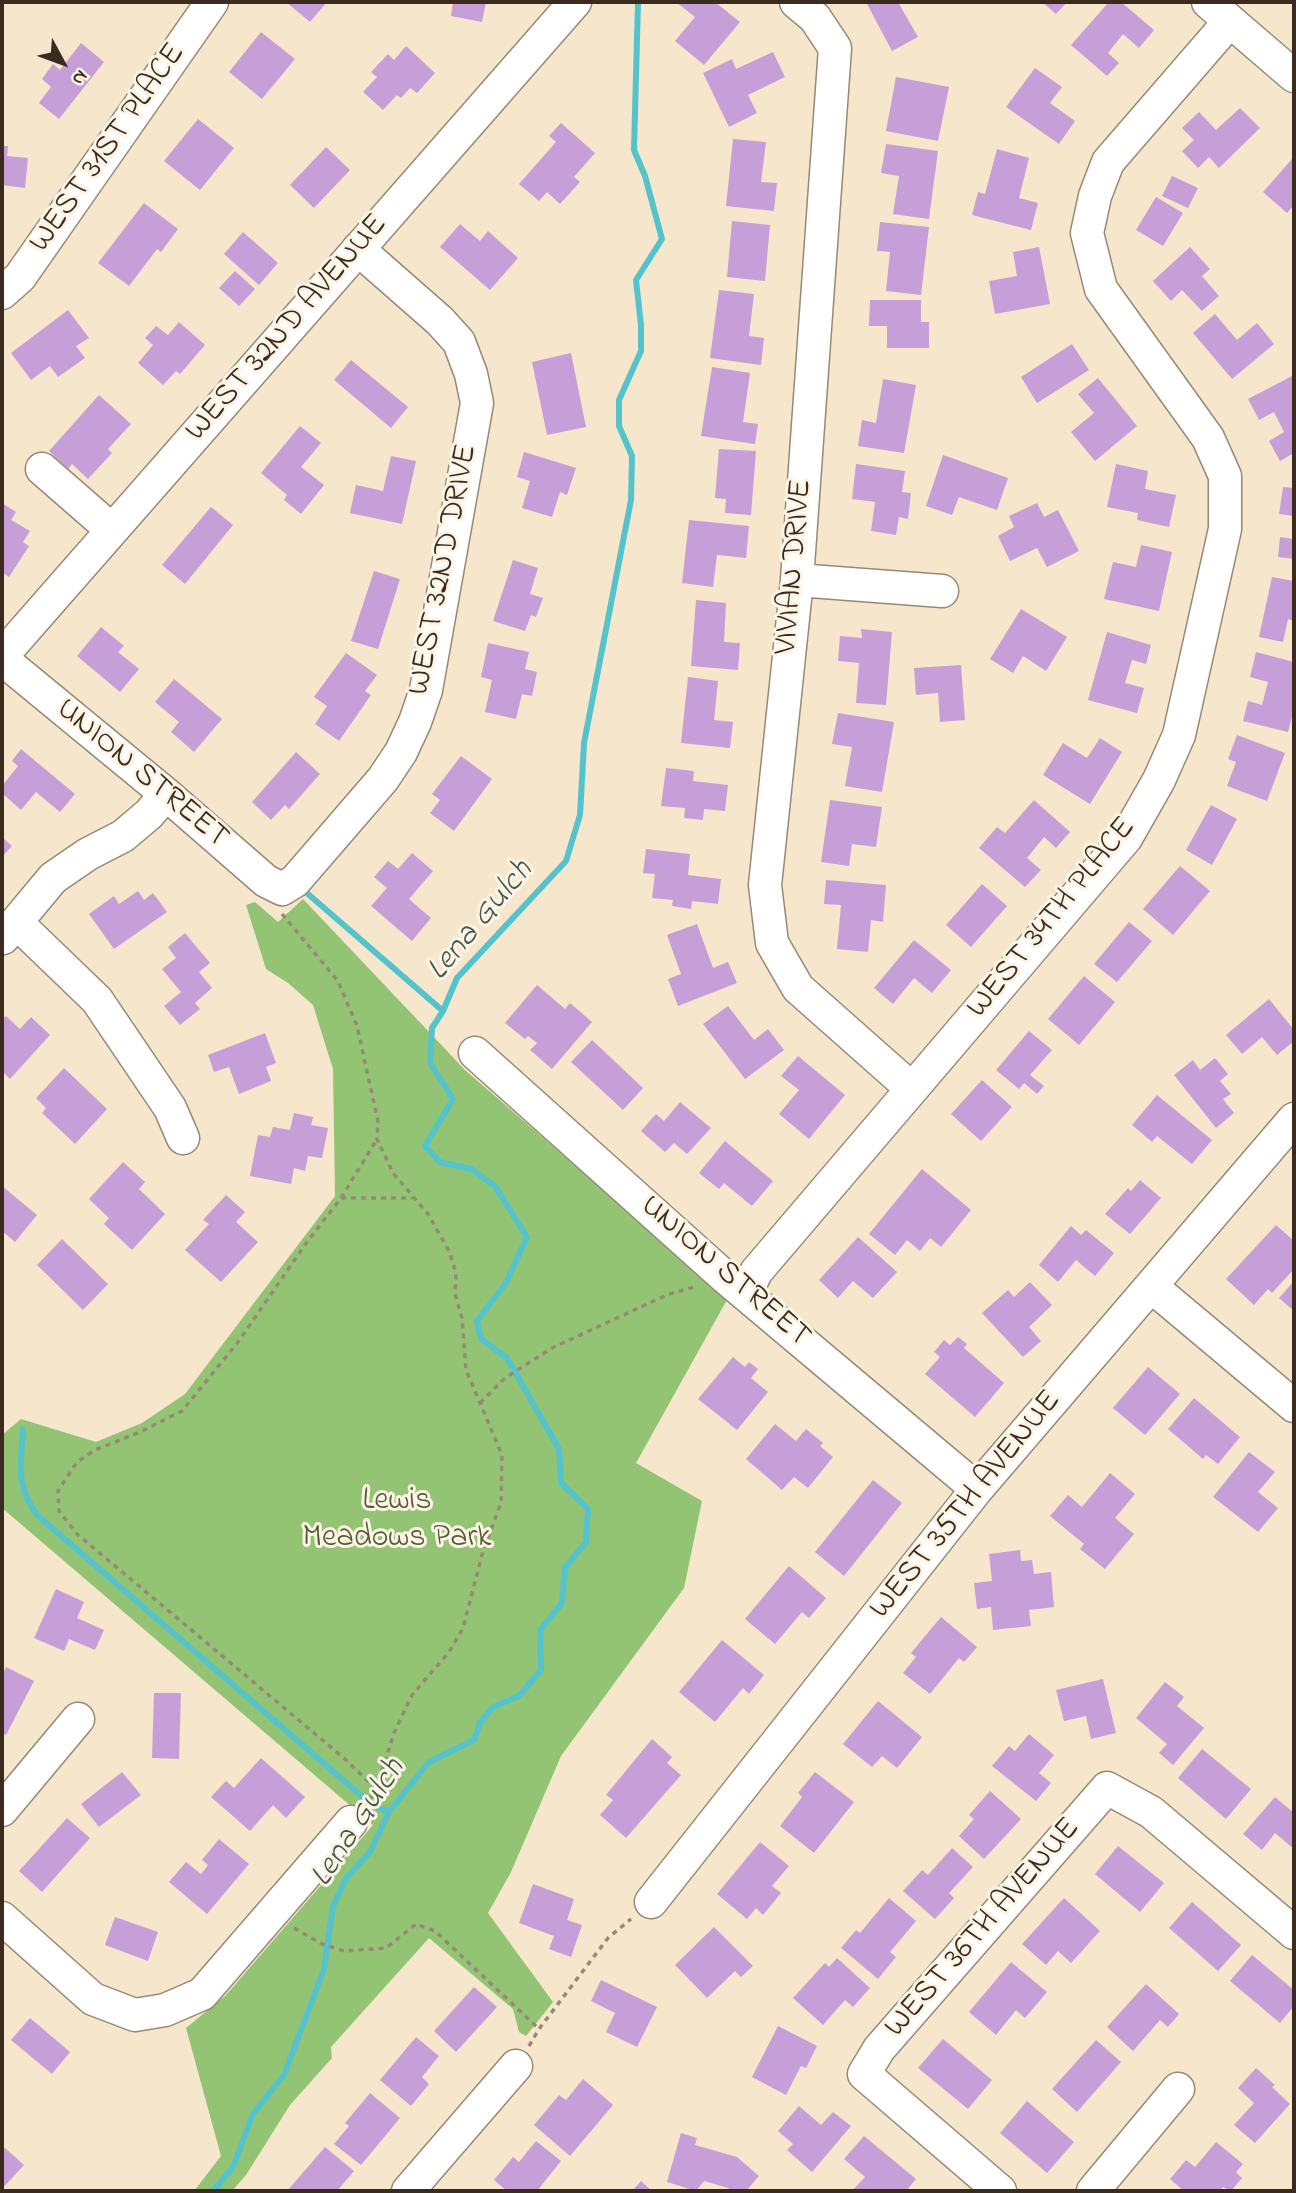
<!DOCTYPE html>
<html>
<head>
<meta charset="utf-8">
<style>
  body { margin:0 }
  #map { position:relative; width:1296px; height:2193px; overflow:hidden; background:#f6e6cc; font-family:"Indie Flower",sans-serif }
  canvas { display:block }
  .frame { position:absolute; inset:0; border:4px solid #3b2a1e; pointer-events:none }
  .north { position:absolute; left:28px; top:28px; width:70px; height:70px; -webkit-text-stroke:5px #fcf5e5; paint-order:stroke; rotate:131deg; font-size:19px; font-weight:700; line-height:28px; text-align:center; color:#3b2a1e }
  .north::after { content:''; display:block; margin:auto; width:24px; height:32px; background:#3b2a1e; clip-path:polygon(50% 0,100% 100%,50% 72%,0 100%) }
</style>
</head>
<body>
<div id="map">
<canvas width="1296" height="2193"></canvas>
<div class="frame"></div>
<div class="north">N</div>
</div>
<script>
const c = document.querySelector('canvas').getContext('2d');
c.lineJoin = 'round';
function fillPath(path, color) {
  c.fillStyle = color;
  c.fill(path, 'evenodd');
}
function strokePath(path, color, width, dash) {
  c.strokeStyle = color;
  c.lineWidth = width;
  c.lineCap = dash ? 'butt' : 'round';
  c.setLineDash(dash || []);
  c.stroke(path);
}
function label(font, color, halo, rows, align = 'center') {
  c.font = font + ' "Indie Flower",sans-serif';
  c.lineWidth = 6;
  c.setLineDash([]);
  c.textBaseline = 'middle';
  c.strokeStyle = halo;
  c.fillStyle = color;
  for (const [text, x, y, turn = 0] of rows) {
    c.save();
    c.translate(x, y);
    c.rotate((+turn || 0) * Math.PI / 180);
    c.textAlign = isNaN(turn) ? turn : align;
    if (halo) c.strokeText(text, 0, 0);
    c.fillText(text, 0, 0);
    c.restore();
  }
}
const green = new Path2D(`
  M303 899 465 1070 728 1298 636 1463 702 1501 684 1588 561 1756 511 1872 488 1913 553 2002 526 2036 519 2032 513 2009 429 1938 331 2047 332 2058 290 2105 246 2175 232 2191H194L221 2156 186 2028 226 1995 373 1825 2 1508V1435L21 1419 96 1442 142 1423 185 1394 335 1196 333 1069 313 1005 288 983 266 969 246 905 255 902 278 922Z`);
const stream = new Path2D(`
  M308 894 443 1011
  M23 1429C21 1464 15 1485 37 1515L372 1805 389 1812
  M213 2191 233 2167 253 2114 284 2075 324 1969 333 1906 347 1877 370 1852 389 1812 429 1762 474 1740 480 1723 493 1707 519 1696 541 1670 540 1630 562 1603 565 1568 586 1542 588 1509 561 1483 559 1449 507 1358 481 1339 477 1321 506 1283 527 1237 495 1186 471 1169 440 1162 425 1146 453 1099 430 1063 432 1028 443 1011 457 978 566 861 580 815 584 743 631 500 632 456 619 426V400L641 351V325L636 280 662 239 645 176 634 150 638 2`);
const building = new Path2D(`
  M286 2H327L310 22Z
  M453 2H486L482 22 451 16Z
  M676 2H715L740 22 704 65 675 41 695 17Z
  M871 2H898L918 37 892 51 867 4Z
  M1042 2H1067L1056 14Z
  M1109 2H1121L1154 30 1139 48 1123 34 1108 53 1119 63 1107 76 1071 45Z
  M261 32 295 59 262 99 229 72Z
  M81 43 104 62 59 119 39 103 51 87 42 79 53 64 60 70Z
  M406 46 435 73 417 93 410 88 401 98 397 95 383 110 363 92 377 77 371 72 388 54 394 60Z
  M773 52 785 77 748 95 757 113 729 127 703 73 732 59 736 69Z
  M1035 68 1062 87 1050 103 1075 121 1059 144 1006 107Z
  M896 77 949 87 938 141 886 131Z
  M1240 108 1260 128 1219 168 1209 157 1198 168 1182 151 1194 140 1182 128 1199 112 1216 130Z
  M198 119 234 148 200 190 164 161Z
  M561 123 595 153 574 177 580 182 560 204 547 192 539 201 519 184 556 142 549 136Z
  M733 139 766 142 761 182 777 183 774 211 726 206Z
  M886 144 938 151 929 219 893 214 899 176 881 173Z
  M2 146H8L7 156 28 158 25 188 2 185Z
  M326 147 350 170 314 208 290 185Z
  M997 149 1029 158 1019 198 1038 203 1031 230 972 215 978 192 985 194Z
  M1292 159 1294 161V208L1293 206 1287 213 1263 192Z
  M1172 176 1198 188 1188 208 1162 196Z
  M1156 197 1183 213 1163 246 1136 230Z
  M144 203 178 229 161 252 157 249 129 286 98 263Z
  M732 221 770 225 765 281 727 277Z
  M880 222 929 227 921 295 886 291 890 252 877 251Z
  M460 224 480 241 488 231 518 258 490 290 440 247Z
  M243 232 278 263 259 285 224 254Z
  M1039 247 1050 304 995 314 989 281 1017 276 1013 252Z
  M1190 247 1210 269 1202 276 1219 296 1202 311 1182 290 1171 301 1153 281Z
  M235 271 255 289 239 306 219 288Z
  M719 290 754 294 749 336 764 338 761 365 710 358Z
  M870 300H921V322H929V348H887V326H869Z
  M68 310 89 338 76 346 85 358 58 377 50 366 31 380 11 353Z
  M1215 314 1237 340 1257 323 1274 344 1232 379 1193 333Z
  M179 322 205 345 180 374 176 371 163 385 138 363 153 345 145 338 156 326 168 335Z
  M1072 344 1089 370 1037 403 1021 377Z
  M571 353 586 427 547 435 532 362Z
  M351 360 408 407 391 428 334 380Z
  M712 367 750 373 743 422 758 424 755 444 701 436Z
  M1294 375V453L1280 461 1269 441 1284 432 1274 412 1259 420 1248 399Z
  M1098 378 1137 426 1095 461 1071 432 1094 413 1078 394Z
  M883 379 916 385 904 453 858 446 862 420 876 423Z
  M99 395 131 424 108 449 112 453 88 479 72 464 68 469 49 451Z
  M300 426 321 443 301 467 324 485 301 514 284 500 287 495 261 473Z
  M719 449 756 451 751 515 725 513 726 499 715 498Z
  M524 452 576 468 567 495 560 492 552 517 522 508 530 481 517 477Z
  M943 455 1008 478 997 510 959 497 952 515 926 506Z
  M391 456 416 461 402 524 350 513 356 485 383 491Z
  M856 464 905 471 902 492 911 493 908 519 899 517 896 535 871 531 875 502 852 499Z
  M1116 464 1148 471 1145 489 1176 495 1169 527 1137 520 1138 513 1107 507Z
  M1283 487 1294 488V516L1279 514Z
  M2 503 16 512 11 520 30 531 23 542 29 546 9 577 2 572Z
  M1037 503 1044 517 1058 510 1079 551 1047 567 1037 548 1010 561 998 536 1014 527 1009 516Z
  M211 507 233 525 185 584 162 565Z
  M689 520 749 526 746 558 717 555 713 587 682 583Z
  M1280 537 1294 539V559L1278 557Z
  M1141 545 1172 552 1159 611 1104 599 1113 562 1136 567Z
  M513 560 538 568 530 594 543 598 536 617 531 615 525 631 493 621Z
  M374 571 400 579 378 649 351 641Z
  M1272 577 1294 581V621L1288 619 1283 642 1259 637Z
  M696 600 726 603 724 642 740 643 738 670 691 666Z
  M1021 609 1067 637 1046 671 1023 656 1013 673 990 659Z
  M101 627 124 646 118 652 139 669 120 692 77 656Z
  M861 629 892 632 886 705 856 703 859 663 838 661 840 636 862 638Z
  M1107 632 1151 645 1146 664 1132 660 1125 683 1144 688 1137 713 1088 700Z
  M488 643 529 652 525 669 537 672 532 696 522 694 516 719 485 712 492 680 481 677Z
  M1256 652 1294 662V709L1288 732 1243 721 1248 701 1262 705 1268 682 1250 677Z
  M346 653 377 675 365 691 371 695 339 741 315 724 327 706 314 697Z
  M961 665 965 720 940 722 938 693 916 695 914 668Z
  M688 677 718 681 714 720 733 722 730 748 681 743Z
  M174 679 222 719 194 752 171 732 179 722 155 702Z
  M838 713 894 722 882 792 845 786 852 747 832 744Z
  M1237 735 1285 753 1267 801 1227 786 1236 762 1228 759Z
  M1100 738 1122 752 1090 804 1043 775 1063 743 1087 758Z
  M21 749 75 794 60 812 36 792 21 810 2 793V786L18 766 12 761Z
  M296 752 320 774 289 809 285 805 271 820 252 802Z
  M461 756 492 779 454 831 430 813 440 800 432 794Z
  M666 768 694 771 693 781 728 785 725 811 704 809 703 820 684 818 685 808 661 806Z
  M830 800 882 807 876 847 852 844 849 866 821 862Z
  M1034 800 1070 832 1056 848 1044 837 1027 858 1041 870 1025 887 979 848 997 827 1005 833Z
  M1211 805 1237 819 1212 865 1186 850Z
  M2 837 12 846 2 857Z
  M646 849 690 854 688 875 721 879 718 904 692 901 691 909 672 906 673 900 652 898 655 874 643 873Z
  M412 853 433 871 409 899 431 918 412 941 371 906 387 888 374 877 388 861 398 869Z
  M1180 866 1210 891 1173 935 1143 909Z
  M826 880 886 885 883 922 871 920 868 952 837 949 841 905 824 904Z
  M982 884 1007 906 971 947 946 925Z
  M138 891 144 900 153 893 167 912 114 949 89 914 114 896 119 904Z
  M1129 922 1152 941 1117 982 1094 964Z
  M697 924 713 968 728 962 737 983 678 1006 668 979 681 974 667 935Z
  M185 933 210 963 199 972 212 988 195 1003 200 1009 180 1025 164 1006 181 992 162 969 176 958 168 947Z
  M914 940 951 970 932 993 914 978 893 1004 874 988Z
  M1084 976 1115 1002 1079 1045 1048 1019Z
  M537 985 565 1009 570 1003 592 1022 552 1069 530 1050 537 1043 528 1036 525 1039 505 1023Z
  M1269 999 1294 1030V1041L1277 1055 1262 1037 1242 1054 1226 1035Z
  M728 1006 754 1040 768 1029 784 1050 745 1079 703 1024Z
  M6 1016 20 1029 31 1017 50 1035 10 1079 2 1071V1020Z
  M1029 1031 1052 1050 1030 1075 1044 1086 1037 1094 1024 1083 1019 1089 996 1070Z
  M265 1033 276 1063 266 1067 271 1081 239 1094 229 1067 214 1072 208 1055Z
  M592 1040 643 1088 623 1110 571 1062Z
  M798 1056 845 1095 809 1139 779 1114 799 1090 781 1076Z
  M1215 1058 1228 1074 1220 1081 1231 1094 1223 1099 1234 1113 1216 1128 1174 1075 1193 1060 1200 1070Z
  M64 1068 107 1109 75 1144 42 1113 46 1108 36 1098Z
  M982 1080 1012 1107 981 1141 951 1114Z
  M1157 1095 1212 1140 1192 1164 1157 1136 1152 1142 1132 1125Z
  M680 1102 711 1128 687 1154 674 1143 665 1152 641 1131 656 1114 664 1121Z
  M294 1113 313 1117 311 1125 328 1128 322 1158 308 1156 305 1171 294 1168 291 1184 250 1176 258 1135 270 1137 273 1127 290 1130Z
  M725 1141 773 1181 752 1206 724 1183 719 1189 699 1173Z
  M123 1162 145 1182 139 1189 165 1214 132 1250 104 1224 109 1218 89 1199Z
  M922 1169 971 1210 941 1247 930 1238 920 1251 907 1240 895 1255 869 1234Z
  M1140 1180 1161 1198 1130 1234 1105 1214 1128 1188 1131 1191Z
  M2 1186 37 1215 15 1242 2 1231Z
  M226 1195 245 1212 236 1222 258 1242 221 1282 185 1250 209 1224 203 1220Z
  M1276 1225 1294 1241V1269L1272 1293 1268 1289 1254 1305 1226 1279Z
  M1071 1226 1081 1235 1086 1230 1114 1253 1095 1276 1076 1260 1058 1282 1039 1265Z
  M858 1237 897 1272 873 1298 853 1281 838 1298 819 1280Z
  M62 1239 108 1284 83 1310 37 1265Z
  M1294 1281V1311L1279 1298Z
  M1030 1282 1052 1305 1029 1327 1041 1341 1023 1357 982 1313 1008 1290 1014 1297Z
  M958 1337 967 1344 964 1348 1004 1383 975 1417 925 1374 940 1357 934 1352 944 1340 950 1345Z
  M733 1357 745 1367 749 1362 758 1369 751 1378 768 1392 737 1430 698 1399Z
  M1148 1367 1180 1394 1145 1435 1113 1408Z
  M1194 1398 1240 1437 1218 1464 1206 1455 1203 1459 1168 1429Z
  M775 1424 796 1441 806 1429 823 1443 820 1446 833 1457 808 1488 794 1477 782 1490 746 1459Z
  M1249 1452 1275 1472 1258 1492 1278 1508 1258 1532 1213 1497Z
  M1110 1473 1135 1494 1115 1518 1134 1534 1105 1569 1080 1549 1084 1544 1050 1516 1068 1495 1082 1507Z
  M873 1480 902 1503 844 1576 815 1552Z
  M1020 1550 1021 1561 1032 1560 1034 1574 1051 1572 1054 1607 1029 1610 1031 1626 993 1630 991 1607 977 1609 974 1583 992 1581 989 1554Z
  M789 1566 826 1598 809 1618 802 1612 775 1644 745 1619Z
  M56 1589 84 1602 77 1618 104 1630 95 1650 69 1639 64 1651 34 1638Z
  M941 1617 977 1647 964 1662 959 1658 930 1694 903 1673 916 1657 911 1653Z
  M722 1640 764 1675 749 1694 743 1688 715 1722 679 1692Z
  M6 1667 34 1681 6 1735 2 1733V1676Z
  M1103 1679 1116 1733 1091 1739 1086 1716 1064 1721 1056 1690Z
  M1165 1682 1184 1697 1177 1706 1204 1728 1173 1765 1159 1753 1167 1744 1136 1718Z
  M154 1693H181L179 1759 152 1758Z
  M878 1701 922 1737 897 1768 882 1756 872 1767 843 1744Z
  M1029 1734 1054 1755 1039 1773 1051 1783 1036 1801 992 1766 1009 1746 1015 1751Z
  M652 1739 672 1757 667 1763 681 1775 626 1838 600 1815 613 1800 606 1795Z
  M1202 1749 1251 1789 1226 1819 1178 1778Z
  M261 1758 305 1797 286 1818 273 1805 250 1831 211 1797 226 1781 234 1788Z
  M122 1772 141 1795 99 1827 81 1804Z
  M815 1772 854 1802 814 1853 780 1826 802 1797 798 1793Z
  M990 1791 1021 1819 984 1859 959 1836 974 1819 969 1815Z
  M1275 1797 1294 1813V1849L1275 1833 1262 1850 1243 1834Z
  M67 1818 90 1838 42 1892 19 1871Z
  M219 1839 249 1864 207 1914 169 1882 186 1862 201 1874 208 1865 202 1860Z
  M760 1842 789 1866 772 1886 781 1893 763 1915 756 1908 747 1919 717 1894Z
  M1118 1846 1164 1883 1140 1912 1095 1874Z
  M952 1848 973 1867 949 1893 954 1898 935 1919 903 1891 922 1870 928 1875Z
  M533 1884 574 1899 567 1920 582 1925 571 1957 549 1949 554 1936 519 1923Z
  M889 1898 916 1921 890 1952 896 1957 878 1979 841 1948 856 1930 860 1933Z
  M1064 1898 1100 1931 1071 1963 1058 1951 1046 1965 1022 1944Z
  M1192 1902 1241 1945 1218 1971 1169 1928Z
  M115 1917 158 1932 148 1961 105 1945Z
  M714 1927 753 1966 741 1977 735 1971 707 1998 675 1965Z
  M1252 1955 1294 1990V2006L1280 2023 1230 1981Z
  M837 1958 870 1988 853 2007 845 2000 823 2025 793 1998 825 1963 829 1967Z
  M1011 1962 1047 1992 1025 2018 1016 2010 996 2035 969 2012Z
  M601 1980 657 2007 637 2047 606 2032 615 2013 591 2001Z
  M1146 1984 1179 2014 1168 2027 1160 2020 1133 2051 1107 2027Z
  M474 1987 497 2007 456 2052 434 2031Z
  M30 2018 70 2052 52 2074 11 2040Z
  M778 2026 817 2046 806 2068 801 2066 786 2095 752 2077Z
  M416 2037 439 2056 422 2077 429 2084 411 2106 380 2080Z
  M943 2039 992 2080 968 2109 918 2068Z
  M1096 2040 1121 2062 1077 2112 1052 2089Z
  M1256 2068 1275 2085 1272 2087 1290 2104 1255 2143 1234 2125 1254 2103 1238 2088Z
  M583 2079 613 2105 570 2156 534 2125 559 2095 566 2100Z
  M370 2093 400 2118 361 2165 334 2144 349 2126 345 2123Z
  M1027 2101 1074 2142 1047 2173 1000 2133Z
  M799 2106 821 2125 833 2112 851 2126 812 2172 787 2150 793 2144 778 2131Z
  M681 2133 697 2138 695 2145 737 2157 759 2176 746 2191H732L728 2188 704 2181 696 2191 667 2182Z
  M864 2136 916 2179 906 2191H852L865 2177 844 2159Z
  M536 2141 561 2161 537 2191H507L494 2180 513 2157 519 2162Z
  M1216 2142 1243 2164 1236 2172 1242 2178 1231 2191 1223 2187 1219 2191H1184L1170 2179 1186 2160 1195 2167Z
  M325 2147 354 2171 337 2191H287Z
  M5 2148 24 2165 2 2189V2151Z
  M641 2181 652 2191H632Z`);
const path = new Path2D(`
  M282 914 338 981 357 1026 378 1121 377 1139 393 1173 428 1214 450 1253 456 1273 455 1294 462 1318 466 1370 502 1455 501 1503 483 1551 463 1628 449 1652 412 1695 394 1733 380 1777 373 1795 367 1802
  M341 1198H412
  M480 1403 505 1378 552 1348 669 1294 698 1286
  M376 1789 345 1759 77 1534 59 1511 58 1491 77 1462 95 1450 140 1432 182 1411 238 1342 307 1242 341 1198 377 1139
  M294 1928 322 1944 344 1951 386 1948 416 1924 435 1931 539 2029
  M529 2046 539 2029 608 1938 631 1919`);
const minor = new Path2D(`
  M796 2 815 18 835 48 797 580 765 885 772 943 798 988 912 1089
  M1208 2 1294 76
  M2 293 20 277 212 2
  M42 469 112 530
  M797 580 942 591
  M2 656 575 2
  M2 659 166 794 266 881 282 889 295 881 383 779 401 752 415 722 426 690 477 403 471 374 459 342 440 321 358 249
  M16 922 97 1000 170 1108 183 1138
  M3 938 53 878 88 854 123 836 149 814 166 794
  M475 1053 726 1278 977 1489
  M1151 1286 1294 1406
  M746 1294 756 1272 1126 838 1159 780 1179 735 1225 529V476L1208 438 1101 289 1087 233 1095 196 1108 162 1230 21
  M2 1810 78 1719
  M651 1902 977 1489 1294 1119
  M2 1918 93 1999 135 2015 165 2010 202 1994 351 1822
  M408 2191 516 2066
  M1000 2191 864 2074 879 2049 1107 1788 1151 1812 1294 1933
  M1093 2191 1178 2089`);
const streetNames = [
  ["WEST 31ST PLACE",109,149,-55],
  ["WEST 32ND AVENUE",288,329,-49],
  ["VIVIAN DRIVE",796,567,-85],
  ["WEST 32ND DRIVE",445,570,-79],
  ["UNION STREET",141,775,40],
  ["WEST 34TH PLACE",1053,919,-51],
  ["UNION STREET",724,1273,41],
  ["WEST 35TH AVENUE",967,1506,-51],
  ["WEST 36TH AVENUE",984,1929,-49]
];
const parkNames = [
  ["Lewis",397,1503],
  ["Meadows Park",397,1540]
];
const waterNames = [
  ["Lena Gulch",482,922,-50],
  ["Lena Gulch",360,1824,-57]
];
fillPath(green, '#93c474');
strokePath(stream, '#55c3cc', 6);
fillPath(building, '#c79fd8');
strokePath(minor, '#988875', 35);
strokePath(path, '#988875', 3.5, [5, 5]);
strokePath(minor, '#fff', 32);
label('32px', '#3b2a1e', '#fcf5e5', streetNames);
label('32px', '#555838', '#fcf5e5', parkNames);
label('italic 33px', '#435852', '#fcf5e5', waterNames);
</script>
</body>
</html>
